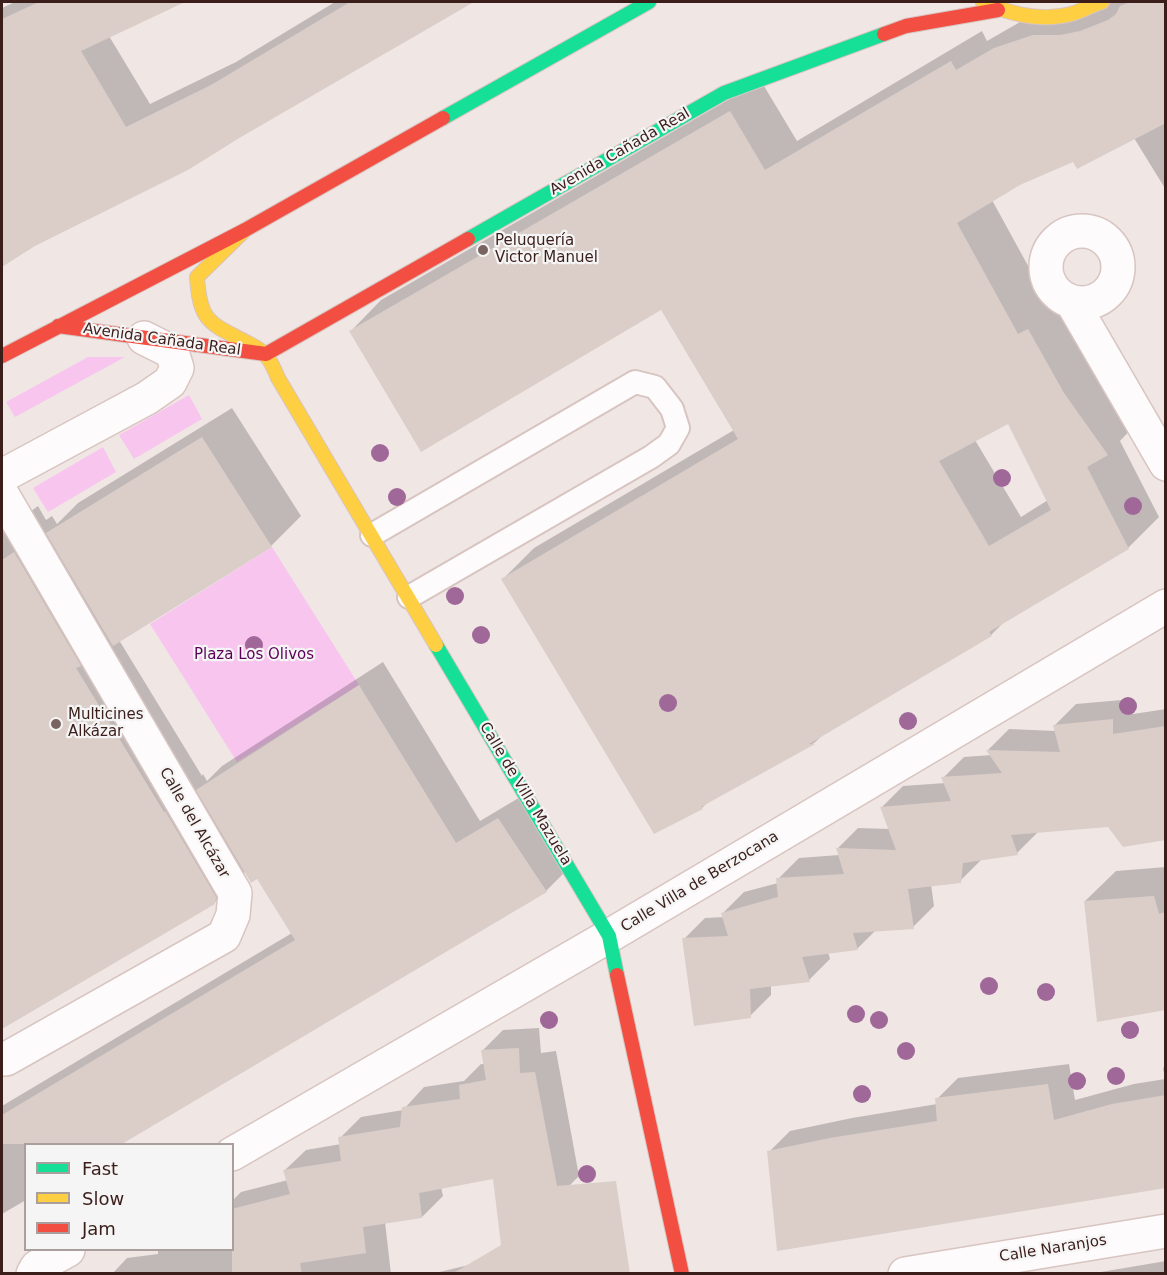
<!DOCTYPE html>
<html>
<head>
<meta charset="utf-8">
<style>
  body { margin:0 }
  #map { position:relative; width:1167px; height:1275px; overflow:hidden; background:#f0e7e5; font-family:"DejaVu Sans",sans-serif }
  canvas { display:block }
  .frame { position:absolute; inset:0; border:3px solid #3b1e1a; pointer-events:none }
  .legend { position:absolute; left:24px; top:1143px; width:210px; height:108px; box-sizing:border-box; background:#f5f5f5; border:2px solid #ab9f9d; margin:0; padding:8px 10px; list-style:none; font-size:18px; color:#3b1e1a }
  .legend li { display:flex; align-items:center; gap:12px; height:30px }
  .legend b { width:30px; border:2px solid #ab9f9d }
</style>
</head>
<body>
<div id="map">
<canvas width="1167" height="1275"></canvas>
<div class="frame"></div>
<ul class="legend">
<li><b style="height:8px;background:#16e098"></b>Fast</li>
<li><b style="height:8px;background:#ffcf43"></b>Slow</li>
<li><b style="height:8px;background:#f24e42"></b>Jam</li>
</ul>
</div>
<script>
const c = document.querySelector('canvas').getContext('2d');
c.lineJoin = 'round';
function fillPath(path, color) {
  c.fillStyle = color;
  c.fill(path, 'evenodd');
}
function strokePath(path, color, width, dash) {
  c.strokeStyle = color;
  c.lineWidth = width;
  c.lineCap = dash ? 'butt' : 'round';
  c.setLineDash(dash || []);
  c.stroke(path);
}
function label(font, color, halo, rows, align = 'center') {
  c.font = font + ' "DejaVu Sans",sans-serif';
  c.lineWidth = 4.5;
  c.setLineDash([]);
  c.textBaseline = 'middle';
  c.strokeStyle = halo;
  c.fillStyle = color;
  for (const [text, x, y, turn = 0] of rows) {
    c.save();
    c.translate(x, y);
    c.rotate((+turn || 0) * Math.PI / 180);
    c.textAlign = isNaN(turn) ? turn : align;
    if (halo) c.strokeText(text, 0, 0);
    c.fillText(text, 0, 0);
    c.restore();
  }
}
const green = new Path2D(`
  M88 357H125L15 417 6 402Z
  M189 395 202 419 134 459 119 435Z
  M103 447 116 472 48 512 33 488Z
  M272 547 359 685 237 762 150 624Z`);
const shadow = new Path2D(`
  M15 2H178L109 36 150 104 236 62 335 2H471L352 72 34 245 2 265V8Z
  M1108 2H1166V190L1134 138 1074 160 1019 183 992 200 1049 304 1059 299 1137 423 1120 441 1159 517 1128 548 1005 621 991 635 824 734 814 743 710 800 702 808 503 579 534 548 734 430 662 308 351 331 381 300 761 81 797 141 982 31 987 41 1027 18ZM1009 422 1048 500 1021 517 975 440Z
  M232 408 301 516 271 546 119 640 202 776 203 774 207 781 222 766 383 662 480 821 522 796 570 867 546 891 119 1144H26V1200L2 1214V1106L292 933 258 877 246 871 214 903 2 1028V532L38 506 46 520 52 516 57 524 78 503Z
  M1133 699V714L1166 709V839L1109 825 1038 832 1017 853 982 859 960 881 931 884 934 906 913 927 876 930 858 948 828 952 830 959 809 980 771 985V995L750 1016 684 939 705 918 724 917 723 913 744 892 778 883V879L799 858 839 855 837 849 858 828 890 829 882 807 903 786 945 783 943 778 964 757 992 755 988 750 1009 729 1056 731 1055 725 1076 704Z
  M1166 867V1009L1085 901 1116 871Z
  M539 1028 541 1053 556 1051 579 1176 558 1197 494 1177 441 1187 443 1196 422 1217 385 1222 391 1274H112L127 1258 158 1254V1250H232V1201L241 1192 288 1180 285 1170 306 1150 341 1144 340 1138 361 1117 403 1110 424 1087 464 1081 481 1064H485L482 1051 503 1030Z
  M1069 1064 1075 1100 1134 1084 1165 1079 1163 1068 1166 1066V1187L769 1152 790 1131 852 1118 937 1104V1099L958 1078Z
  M582 1238 583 1274H431Z
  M1166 1261V1274H1089Z`);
const building = new Path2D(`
  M39 2H185L81 51 126 127 211 85 350 2H474L241 137 188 170 35 246 2 267V19Z
  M1130 2H1166V123L1077 169 1073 162 1020 185 957 223 1018 334 1028 329 1064 393 1108 455 1087 467 1129 549 989 632 992 636 809 744H815L701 807 703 809 654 834 501 579 738 439 661 310 421 452 349 331 730 111 765 170 951 61 956 70 994 48 1033 35H1060L1080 31 1108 20 1116 14 1120 6ZM1008 424 1051 510 989 546 939 461Z
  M202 437 272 547 113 646 46 533Z
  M14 552 81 666 76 668 164 812 165 811 216 897 215 904 2 1029V560Z
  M359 685 456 843 498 818 547 892 122 1144H2V1115L295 940 257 879 251 883 196 790Z
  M1113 719V734L1166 726V840L1123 847 1108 827 1011 835 1018 855 963 863 961 883 908 889 914 929 853 933 858 950 802 957 810 982 750 989 751 1018 694 1026 682 938 728 936 721 913 778 897 776 878 844 874 836 848 896 850 880 807 951 801 941 777 1002 773 986 750 1060 752 1053 725Z
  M1154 896 1159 914 1166 912V1010L1097 1022 1084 901Z
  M519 1048 520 1073 535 1072 557 1186 616 1181 630 1274H452L501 1245 493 1179 419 1193 422 1218 363 1227 366 1253 300 1263 302 1274H232V1209L290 1194 283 1170 341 1161 338 1137 400 1127 402 1107 460 1099 459 1085 486 1080 481 1050Z
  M1048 1084 1054 1120 1112 1104 1166 1095V1188L777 1251 767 1151 830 1138 937 1121 935 1098Z`);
const lane = new Path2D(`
  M372 535 635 382 655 387 672 409 678 428 669 444 651 457 409 597`);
const street = new Path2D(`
  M1046 267a36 36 0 1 1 72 0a36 36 0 1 1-72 0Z
  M1072 302 1166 464
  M2 476 147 398 170 382 177 368 172 352 144 338
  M2 494 235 893 233 915 224 936 6 1059H2
  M232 1154 609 936 1166 606
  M33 1274 37 1267 68 1250
  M905 1274 1166 1231`);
const fast = new Path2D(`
  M443 118 649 2
  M468 239 724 93 884 34
  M436 645 609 936 617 975`);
const slow = new Path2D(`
  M983 2C1010 14 1041 22 1071 14 1082 11 1091 5 1102 2
  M245 230 197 277C200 323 210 323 248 343 254 346 263 351 267 357 272 363 275 371 278 378L436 645`);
const jam = new Path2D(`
  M884 34 906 26 998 10
  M58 326 266 354 468 239
  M2 356 245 230 443 118
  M617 975 682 1274`);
const trees = [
  [380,453],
  [1002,478],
  [397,497],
  [1133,506],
  [455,596],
  [481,635],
  [254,645],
  [668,703],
  [1128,706],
  [908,721],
  [989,986],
  [1046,992],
  [856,1014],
  [549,1020],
  [879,1020],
  [1130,1030],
  [906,1051],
  [1116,1076],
  [1077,1081],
  [862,1094],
  [587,1174]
];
const markers = [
  [483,250,6,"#7a6461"],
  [56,724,6,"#7a6461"]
];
const streetNames = [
  ["Avenida Cañada Real",620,152,-30],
  ["Avenida Cañada Real",162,340,8],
  ["Calle de Villa Mazuela",525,794,59],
  ["Calle del Alcázar",194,823,60],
  ["Calle Villa de Berzocana",700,882,-31],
  ["Calle Naranjos",1053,1249,-9]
];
const poiNames = [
  ["Peluquería",495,241],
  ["Victor Manuel",495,258],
  ["Multicines",68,715],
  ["Alkázar",68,732]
];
const parkNames = [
  ["Plaza Los Olivos",254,655]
];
fillPath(green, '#f7c5ee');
fillPath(shadow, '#0003');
fillPath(building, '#dbcec9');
strokePath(lane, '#d8c4c0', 26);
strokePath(street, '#d8c4c0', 36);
strokePath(fast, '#d8c4c0', 16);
strokePath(slow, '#d8c4c0', 16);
strokePath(jam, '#d8c4c0', 16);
strokePath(lane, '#fdfbfb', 22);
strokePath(street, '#fdfbfb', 33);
strokePath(fast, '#16e098', 14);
strokePath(slow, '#ffcf43', 14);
strokePath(jam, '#f24e42', 14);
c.fillStyle = '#9f6899';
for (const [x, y] of trees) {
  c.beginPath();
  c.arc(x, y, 9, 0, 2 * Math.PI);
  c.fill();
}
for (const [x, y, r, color] of markers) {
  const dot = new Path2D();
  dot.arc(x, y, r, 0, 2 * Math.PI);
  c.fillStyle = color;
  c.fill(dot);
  strokePath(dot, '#f5f5f5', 2);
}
label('15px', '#3b1e1a', '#f5f5f5', streetNames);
label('15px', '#3b1e1a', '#f5f5f5', poiNames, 'left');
label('15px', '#5c005a', '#f5f5f5', parkNames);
</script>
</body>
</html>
